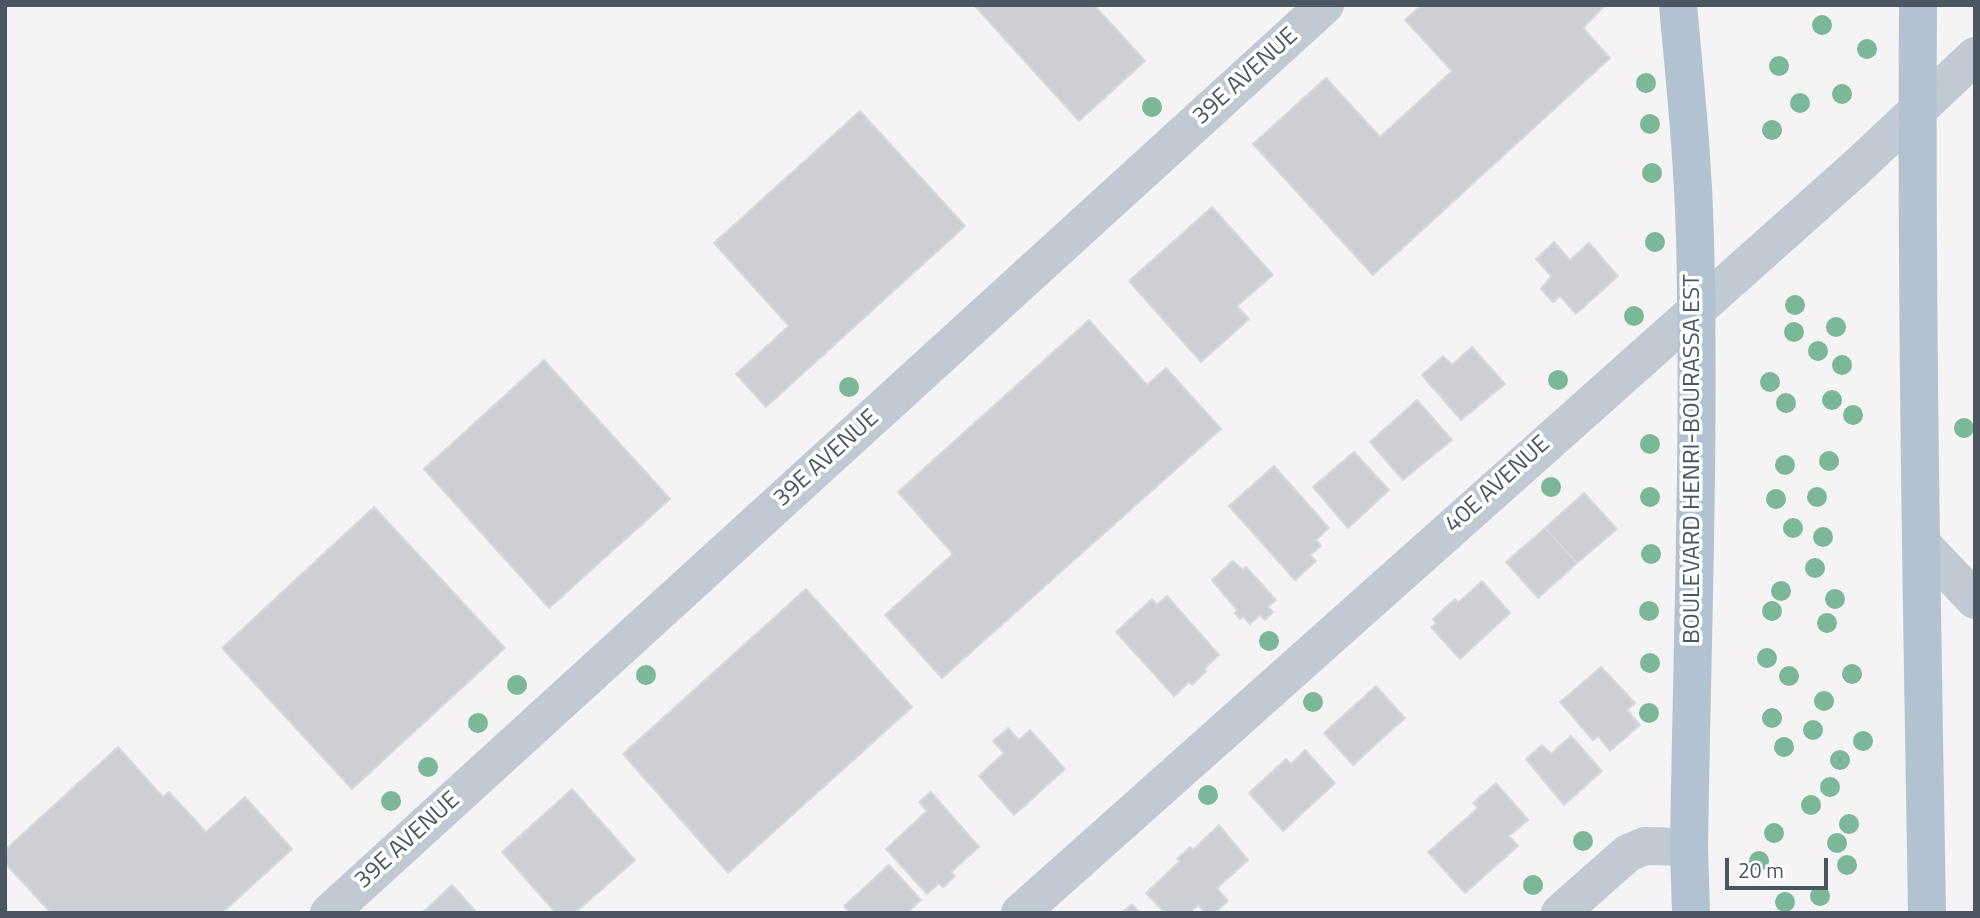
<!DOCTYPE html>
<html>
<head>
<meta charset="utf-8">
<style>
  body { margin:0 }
  #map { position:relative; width:1980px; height:918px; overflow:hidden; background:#f5f3f3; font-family:"Titillium Web",sans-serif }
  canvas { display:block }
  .frame { position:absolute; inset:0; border:7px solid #4a5661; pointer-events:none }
  .scale { position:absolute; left:1725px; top:858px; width:103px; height:32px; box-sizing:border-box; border:4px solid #4a5661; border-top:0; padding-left:9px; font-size:21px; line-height:24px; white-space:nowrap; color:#4a5661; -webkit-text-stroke:5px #fff; paint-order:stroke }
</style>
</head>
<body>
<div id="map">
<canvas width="1980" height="918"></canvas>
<div class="frame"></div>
<div class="scale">20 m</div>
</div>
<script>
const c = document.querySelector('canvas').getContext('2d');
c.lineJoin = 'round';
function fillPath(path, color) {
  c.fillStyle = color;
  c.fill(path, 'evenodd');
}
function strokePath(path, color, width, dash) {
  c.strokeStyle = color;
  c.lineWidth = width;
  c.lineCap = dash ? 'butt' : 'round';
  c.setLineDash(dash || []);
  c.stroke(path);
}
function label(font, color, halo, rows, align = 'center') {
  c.font = font + ' "Titillium Web",sans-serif';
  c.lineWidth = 7;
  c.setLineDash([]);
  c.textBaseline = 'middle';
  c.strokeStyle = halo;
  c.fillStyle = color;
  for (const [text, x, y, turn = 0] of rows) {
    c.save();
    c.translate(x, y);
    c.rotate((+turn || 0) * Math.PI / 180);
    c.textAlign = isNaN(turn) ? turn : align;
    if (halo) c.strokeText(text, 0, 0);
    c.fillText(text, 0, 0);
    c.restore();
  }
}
const building = new Path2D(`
  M974 5H1094L1145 61 1079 121Z
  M1422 5H1605L1583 28 1610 58 1373 275 1253 144 1326 78 1380 137 1452 71 1405 20Z
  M860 111 965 226 766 407 736 374 789 326 714 243Z
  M1212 207 1273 275 1237 306 1249 319 1201 362 1129 281Z
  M1554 242 1570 260 1589 243 1618 276 1576 314 1560 296 1553 302 1541 289 1551 276 1536 259Z
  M1089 320 1147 385 1166 368 1221 429 942 678 885 615 953 554 898 492Z
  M1472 347 1505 384 1461 420 1422 375 1443 356 1452 365Z
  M544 360 670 499 549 608 424 469Z
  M1417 400 1452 440 1403 480 1370 442Z
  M1354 452 1389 490 1348 528 1313 487Z
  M1274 466 1329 528 1316 540 1321 546 1310 555 1316 561 1295 580 1229 506Z
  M1584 493 1617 529 1577 563 1545 528Z
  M374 507 505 648 352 789 222 648Z
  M1545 528 1577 563 1538 598 1506 562Z
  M1233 561 1243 570 1246 567 1276 600 1268 607 1273 612 1265 620 1260 615 1250 624 1243 616 1240 619 1235 613 1237 610 1212 580Z
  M1482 581 1510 613 1460 659 1431 627 1436 623 1433 619 1455 599 1458 603Z
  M806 589 912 707 728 873 623 754Z
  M1167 596 1219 655 1204 669 1206 671 1192 685 1189 682 1174 696 1116 632 1152 599 1157 605Z
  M1601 667 1635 703 1627 710 1640 725 1610 751 1598 736 1593 740 1560 702Z
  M1376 686 1405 718 1353 765 1324 733Z
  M1008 728 1019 740 1030 730 1065 769 1014 815 979 776 1004 753 993 741Z
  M1571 736 1602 771 1564 805 1526 759 1542 745 1551 754Z
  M118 747 163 797 169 792 206 832 245 797 292 849 222 913H51L5 863V850Z
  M1305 750 1335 783 1283 831 1249 793 1286 759 1291 764Z
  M1496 783 1528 820 1509 836 1518 846 1465 893 1428 852 1478 808 1473 803Z
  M572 789 635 860 575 913H556L502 852Z
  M931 792 979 847 951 872 955 876 943 887 939 883 927 894 886 849 927 811 919 802Z
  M1219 825 1248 860 1217 888 1228 901 1215 913H1206L1198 905 1190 913H1165L1146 893 1180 861 1177 859 1190 847 1193 850Z
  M889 865 921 900 907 913H850L844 906Z
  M452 885 477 913H422Z
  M1132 904 1140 913H1121Z`);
const minor = new Path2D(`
  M1921 543 1975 600
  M329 913 1325 5
  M1020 913 1857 167 1975 56
  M1560 913 1628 853 1645 846 1689 847`);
const major = new Path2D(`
  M1678 5C1685 82 1693 160 1695 238 1700 440 1692 644 1689 847L1691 913
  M1918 5C1916 308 1922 610 1927 913`);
const trees = [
  [1822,25],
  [1867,49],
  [1779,66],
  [1646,83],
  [1842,94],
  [1800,103],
  [1152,107],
  [1650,124],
  [1772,130],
  [1652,173],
  [1655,242],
  [1795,305],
  [1634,316],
  [1836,327],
  [1794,332],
  [1818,351],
  [1842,365],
  [1558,380],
  [1770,382],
  [849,387],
  [1832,400],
  [1786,403],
  [1853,415],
  [1964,428],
  [1650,444],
  [1829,461],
  [1785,465],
  [1551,487],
  [1650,497],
  [1817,497],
  [1776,499],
  [1793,528],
  [1823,537],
  [1651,554],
  [1815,568],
  [1781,591],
  [1835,599],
  [1649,611],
  [1772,611],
  [1827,623],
  [1269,641],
  [1767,658],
  [1650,663],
  [1852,674],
  [646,675],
  [1789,676],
  [517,685],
  [1824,701],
  [1313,702],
  [1649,713],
  [1772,718],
  [478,723],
  [1813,730],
  [1863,741],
  [1784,747],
  [1840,760],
  [428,767],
  [1830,787],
  [1208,795],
  [391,801],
  [1811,805],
  [1849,824],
  [1774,833],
  [1583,841],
  [1837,843],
  [1759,861],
  [1847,865],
  [1533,885],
  [1820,896],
  [1785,902]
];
const streetNames = [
  ["39E AVENUE",1246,77,-42],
  ["39E AVENUE",827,459,-42],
  ["BOULEVARD HENRI-BOURASSA EST",1693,459,-90],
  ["40E AVENUE",1498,485,-42],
  ["39E AVENUE",408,841,-42]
];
fillPath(building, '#cdcfd5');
strokePath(building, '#d7d9de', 2);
strokePath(minor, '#c1cad2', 38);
strokePath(major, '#b3c2d1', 38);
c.fillStyle = '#7bb799';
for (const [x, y] of trees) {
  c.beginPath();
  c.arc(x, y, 10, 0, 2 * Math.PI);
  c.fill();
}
label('24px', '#4a5661', '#fff', streetNames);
</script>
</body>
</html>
